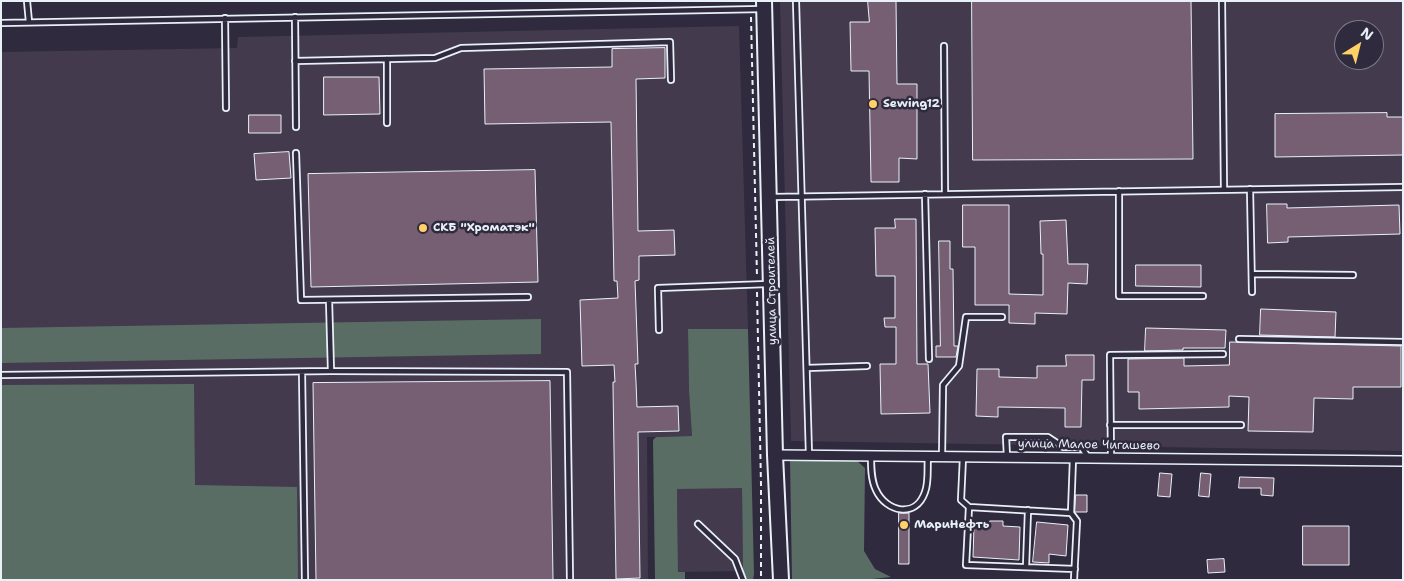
<!DOCTYPE html>
<html>
<head>
<meta charset="utf-8">
<style>
  body { margin:0 }
  #map { position:relative; width:1404px; height:581px; overflow:hidden; background:#2f2a3d; font-family:"Shantell Sans",sans-serif }
  canvas { display:block }
  .frame { position:absolute; inset:0; border:2px solid #e8f1f8; pointer-events:none }
  .north { position:absolute; left:1334px; top:20px; width:50px; height:50px; box-sizing:border-box; background:#2f2a3d; border:1px solid #797a88; border-radius:50%; rotate:36deg; font-size:14px; font-weight:700; line-height:20px; text-align:center; color:#e8f1f8 }
  .north::after { content:''; display:block; margin:auto; width:18px; height:22px; background:#ffd166; clip-path:polygon(50% 0,100% 100%,50% 72%,0 100%) }
</style>
</head>
<body>
<div id="map">
<canvas width="1404" height="581"></canvas>
<div class="frame"></div>
<div class="north">N</div>
</div>
<script>
const c = document.querySelector('canvas').getContext('2d');
c.lineJoin = 'round';
function fillPath(path, color) {
  c.fillStyle = color;
  c.fill(path, 'evenodd');
}
function strokePath(path, color, width, dash) {
  c.strokeStyle = color;
  c.lineWidth = width;
  c.lineCap = dash ? 'butt' : 'round';
  c.setLineDash(dash || []);
  c.stroke(path);
}
function label(font, color, halo, rows, align = 'center') {
  c.font = font + ' "Shantell Sans",sans-serif';
  c.lineWidth = 5;
  c.setLineDash([]);
  c.textBaseline = 'middle';
  c.strokeStyle = halo;
  c.fillStyle = color;
  for (const [text, x, y, turn = 0] of rows) {
    c.save();
    c.translate(x, y);
    c.rotate((+turn || 0) * Math.PI / 180);
    c.textAlign = isNaN(turn) ? turn : align;
    if (halo) c.strokeText(text, 0, 0);
    c.fillText(text, 0, 0);
    c.restore();
  }
}
const built = new Path2D(`
  M780 1H1403V451L791 441ZM1344 30H1374V60H1344Z
  M739 26 748 329 688 330 689 391 692 436 647 437 648 580H1V52L237 48 238 37Z
  M677 488H742L743 571 678 572Z`);
const green = new Path2D(`
  M541 319V354L1 363V328Z
  M688 329H748L754 574 753 580 747 579 743 571 742 488 677 489 678 572H685V580H655L653 440 656 437 692 436 689 391Z
  M194 384 195 485 297 487 298 580H1V385Z
  M790 460 857 461 865 468 864 551 875 569 891 577 863 580H792Z`);
const building = new Path2D(`
  M868 1H896L897 84H917V159L899 158V182H871L869 71H851L850 22H869Z
  M972 1H1191L1193 159 973 160Z
  M665 48V78L636 79 638 231 674 230 675 255 639 256V280L635 281 638 364H635L636 382 637 407 678 406 679 431 638 432 640 578 616 579 613 387V382H615L614 365 582 366 580 300 618 298 617 281H614L611 122 485 124 484 69 612 67V49Z
  M324 77H379L380 114 324 115Z
  M1387 113V117H1403V155L1275 157V114Z
  M249 115H281V133H249Z
  M289 152 291 178 256 180 254 154Z
  M535 170 538 282 311 287 308 174Z
  M1267 204H1287V208L1399 205 1400 234 1288 237V242L1268 243Z
  M963 205H1009V294L1043 295V254H1041L1040 221 1066 220 1068 264H1088L1087 284 1068 283 1067 314 1035 313V324L1009 323V305H975V247H963Z
  M895 219H916L917 364H928L930 413 881 414 880 364H896V327H885L884 318H895V276H876L875 228H895Z
  M939 241H950V269H953L954 346H958L956 357H936V346H940Z
  M1136 265H1201V287L1136 286Z
  M1261 309 1336 312 1335 337 1260 335Z
  M1146 328 1226 330 1225 348H1183V350L1145 351Z
  M1230 342 1401 346V387H1353V399L1314 398 1313 432 1248 431 1249 397 1229 396V407L1139 409V392H1128V359L1184 358V366L1229 365Z
  M1066 355H1094V380H1082L1081 427H1065V408L998 407V417L976 416 977 369H999V377L1037 378V366H1066Z
  M550 381 553 580H316L313 383Z
  M1160 473 1172 474 1170 497 1158 496Z
  M1201 473 1211 474 1209 497 1199 496Z
  M1240 477 1274 478 1273 496 1261 495V488H1239Z
  M1076 495H1087V512H1075Z
  M899 513H909V564H899Z
  M990 521H1003V526L1020 527 1019 560 973 557 974 526 989 527Z
  M1037 522 1068 525 1066 556 1049 554V563L1033 562Z
  M1303 526H1349V565H1303Z
  M1224 559 1225 572 1208 573 1207 560Z`);
const path = new Path2D(`
  M751 17 757 277
  M757 292 761 484V580`);
const lane = new Path2D(`
  M27 1 29 22
  M796 1 809 455
  M1222 1 1224 189
  M295 17 296 127
  M225 18 226 108
  M1 23 763 9
  M944 46 945 193
  M387 59V123
  M295 61 435 58 461 48 670 42 671 80
  M296 153 301 300 528 297
  M1250 189 1252 292
  M1119 191V296H1203
  M925 194 929 359
  M772 197 1403 187
  M1252 274 1353 275
  M329 300 331 371
  M659 330 658 288 768 284
  M1239 339 1403 342
  M807 368 867 366
  M302 372 305 580
  M1 375 331 371 567 372 570 580
  M1110 425H1241
  M871 456C871 467 871 480 876 490 886 512 916 519 925 492 929 482 927 468 928 457
  M942 457 943 385 959 366 966 317H1002
  M963 457 961 500 969 507 1071 513 1077 521 1074 580
  M1007 457 1006 437H1048L1063 447H1081L1089 458
  M1111 458 1110 355 1223 354
  M969 507 966 565 1075 569
  M1071 513 1073 458
  M698 524 735 559 743 580
  M1026 567 1028 510`);
const street = new Path2D(`
  M775 455 1403 461`);
const primary = new Path2D(`
  M764 1 775 455 781 580`);
const markers = [
  [873,104,5,"#ffd166"],
  [423,228,5,"#ffd166"],
  [904,525,5,"#ffd166"]
];
const poiNames = [
  ["Sewing12",883,104],
  ["СКБ \"Хроматэк\"",433,228],
  ["МариНефть",914,525]
];
const streetNames = [
  ["улица Строителей",772,291,-91],
  ["улица Малое Чигашево",1089,445,1]
];
fillPath(built, '#443a4d');
fillPath(green, '#5a6d65');
fillPath(building, '#765f73');
strokePath(building, '#e8f1f8', 1);
strokePath(lane, '#e8f1f8', 8);
strokePath(street, '#e8f1f8', 12);
strokePath(primary, '#e8f1f8', 18);
strokePath(path, '#e8f1f8', 2, [5, 4]);
strokePath(lane, '#2f2a3d', 4.5);
strokePath(street, '#2f2a3d', 9);
strokePath(primary, '#2f2a3d', 14);
for (const [x, y, r, color] of markers) {
  const dot = new Path2D();
  dot.arc(x, y, r, 0, 2 * Math.PI);
  c.fillStyle = color;
  c.fill(dot);
  strokePath(dot, '#2f2a3d', 2);
}
label('bold 12px', '#e8f1f8', '#2f2a3d', poiNames, 'left');
label('12px', '#e8f1f8', '#2f2a3d', streetNames);
</script>
</body>
</html>
